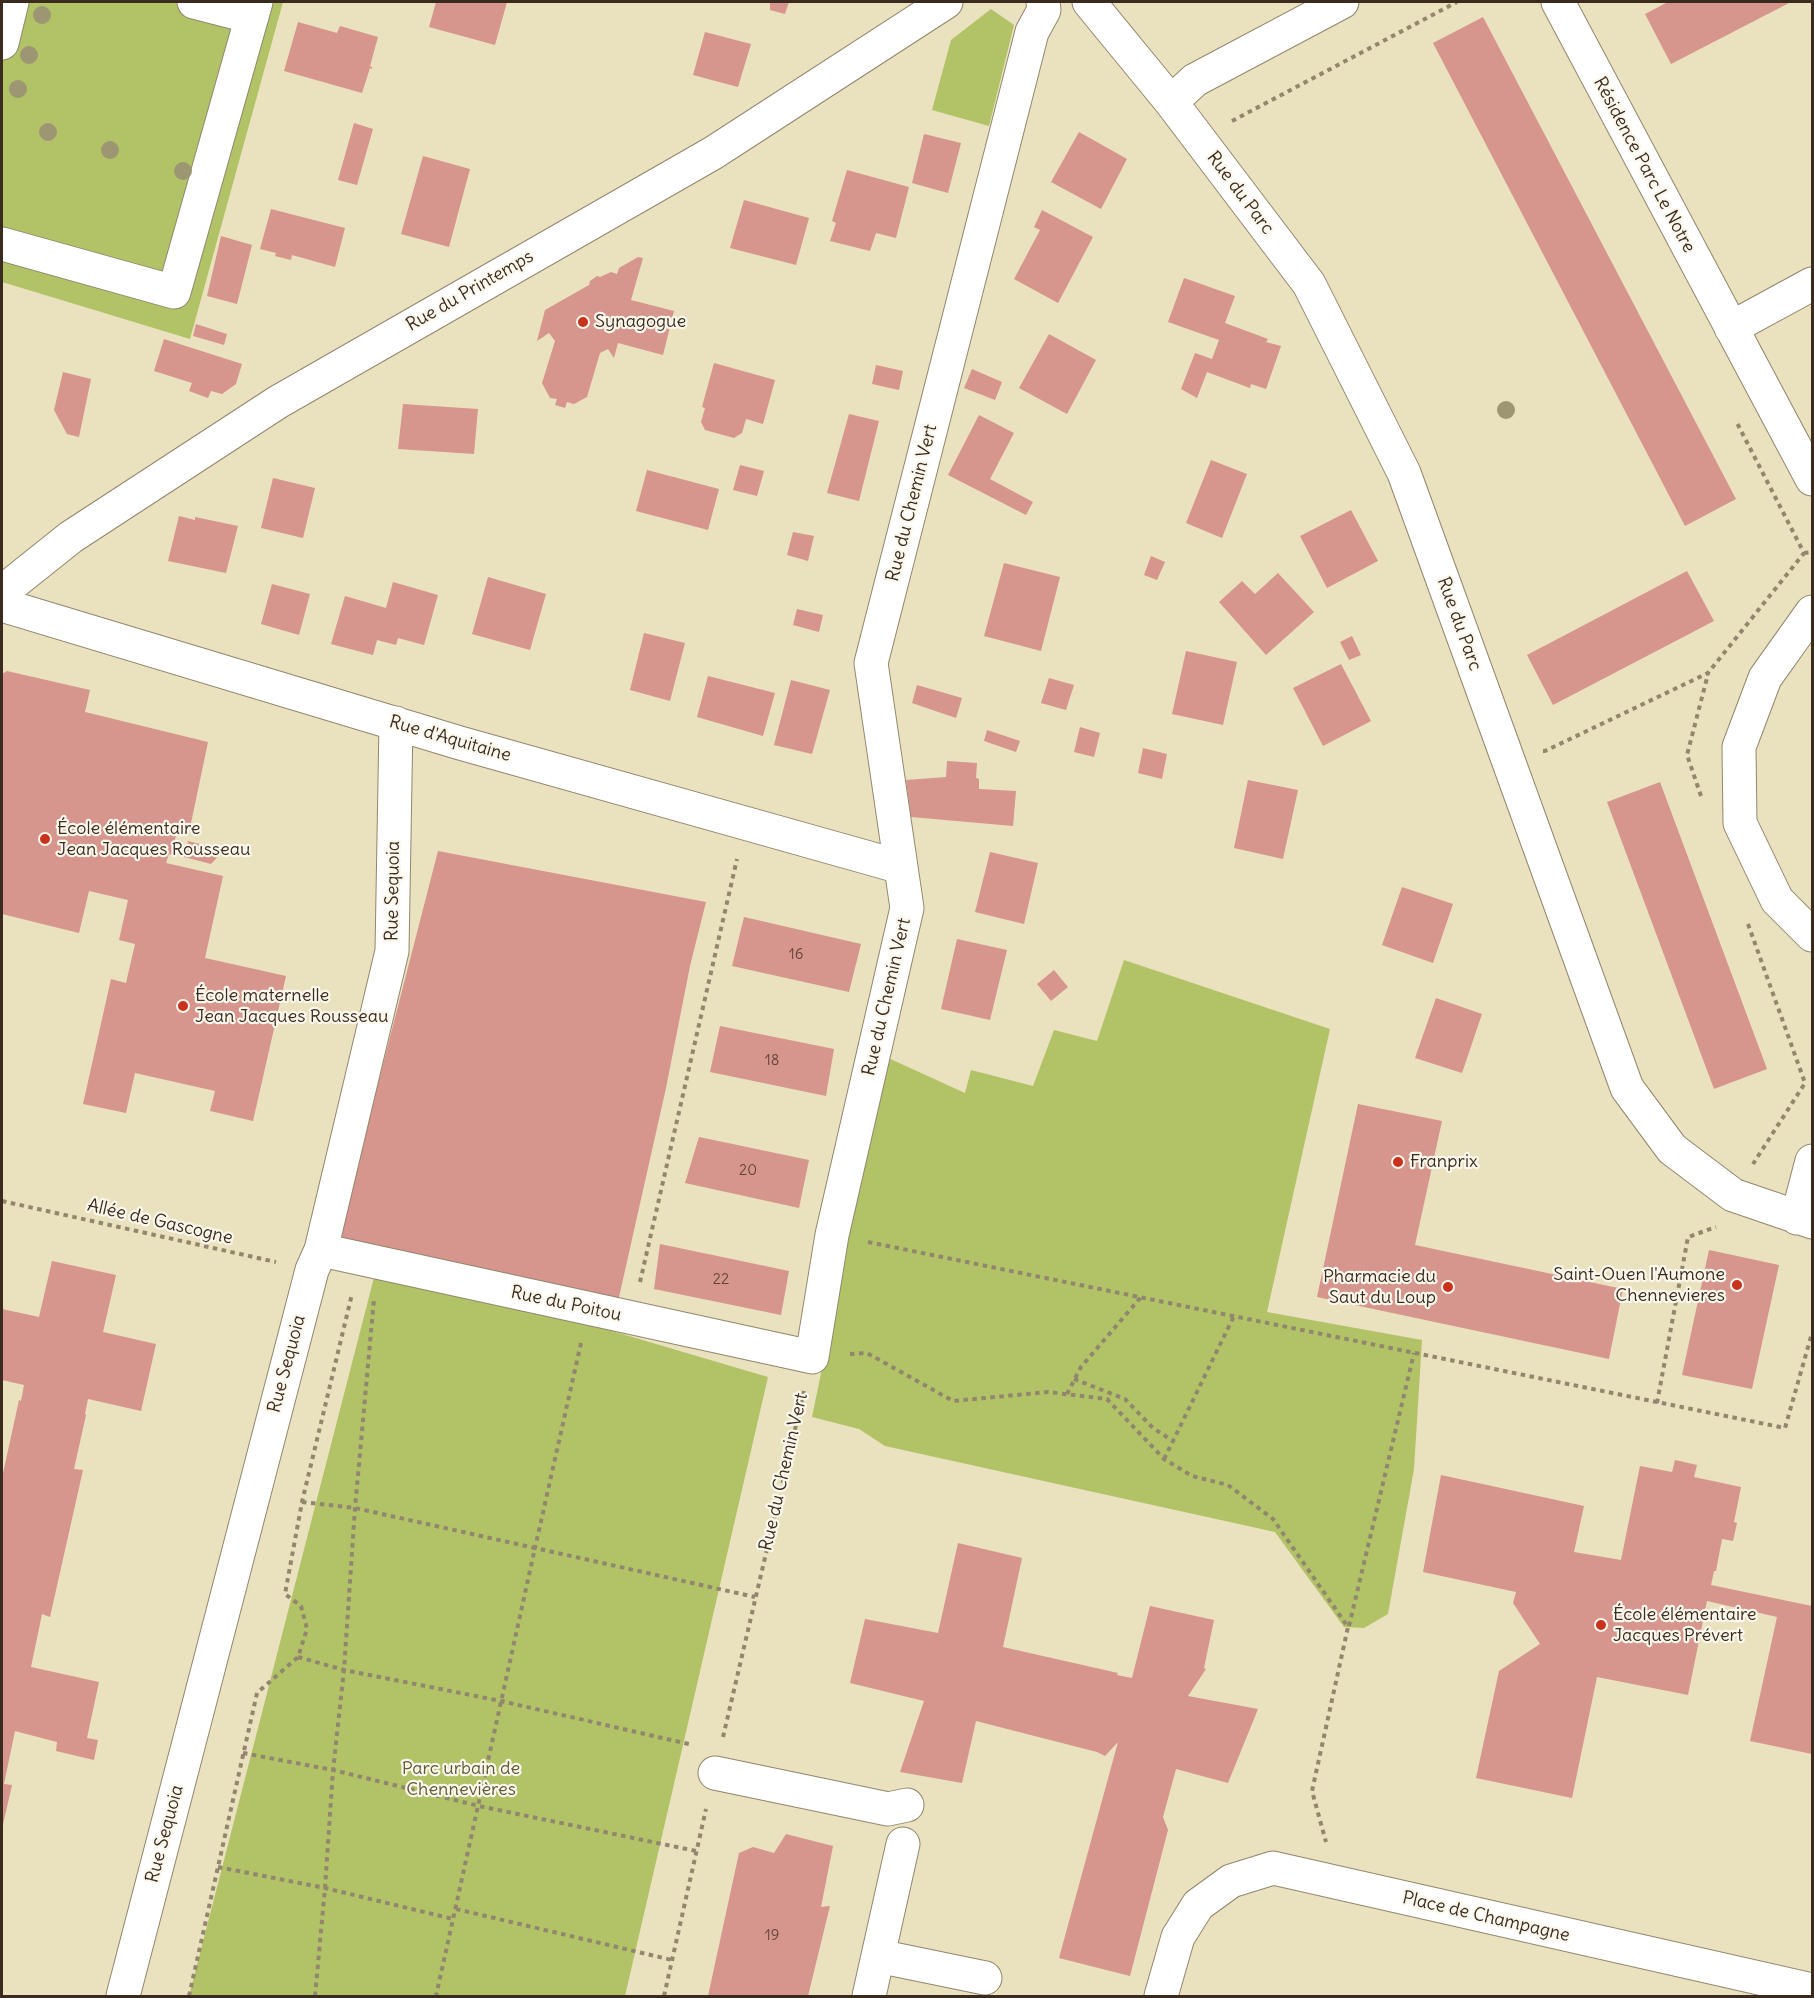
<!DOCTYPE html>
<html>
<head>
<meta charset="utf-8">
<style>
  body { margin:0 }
  #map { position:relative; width:1814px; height:1998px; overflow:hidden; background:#eae1bf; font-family:Delius,sans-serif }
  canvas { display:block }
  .frame { position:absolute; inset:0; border:3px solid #3b2a1e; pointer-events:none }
</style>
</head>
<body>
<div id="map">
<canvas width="1814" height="1998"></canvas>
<div class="frame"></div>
</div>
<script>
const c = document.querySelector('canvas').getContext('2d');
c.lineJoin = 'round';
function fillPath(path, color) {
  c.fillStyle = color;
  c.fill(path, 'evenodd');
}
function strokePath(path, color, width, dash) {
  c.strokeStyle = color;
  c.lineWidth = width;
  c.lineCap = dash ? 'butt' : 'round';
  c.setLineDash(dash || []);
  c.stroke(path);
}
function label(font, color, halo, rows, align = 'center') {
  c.font = font + ' Delius,sans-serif';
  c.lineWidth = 4.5;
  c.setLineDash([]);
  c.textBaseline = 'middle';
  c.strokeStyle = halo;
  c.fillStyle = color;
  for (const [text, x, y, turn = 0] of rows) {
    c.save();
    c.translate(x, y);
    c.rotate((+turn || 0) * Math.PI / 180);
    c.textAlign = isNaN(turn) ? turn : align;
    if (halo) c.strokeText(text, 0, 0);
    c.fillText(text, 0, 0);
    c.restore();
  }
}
const green = new Path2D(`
  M2 2H283L190 339 2 282Z
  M991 9 1014 25 989 126 932 110 951 40Z
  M1124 960 1330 1029 1267 1312 1422 1340 1414 1469 1388 1614 1364 1628 1344 1627 1275 1532 885 1446 859 1429 812 1417 886 1057 965 1093 971 1070 1033 1086 1054 1030 1097 1041Z
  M378 1262 768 1377 625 1996H189Z`);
const building = new Path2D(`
  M436 2H507L495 45 429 27Z
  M770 2H789L785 14 770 10Z
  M1668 2H1791L1671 64 1645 14Z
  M1483 17 1736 499 1685 526 1433 43Z
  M298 22 337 33 340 26 378 37 370 66 372 67V69L370 68 362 93 284 71Z
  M705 32 751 44 738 87 693 75Z
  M354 123 373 129 357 185 338 180Z
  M1079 132 1127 159 1101 209 1051 182Z
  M924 134 961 143 948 193 912 183Z
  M423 156 470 169 449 247 401 234Z
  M847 170 909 187 896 238 876 233 870 251 830 241 836 223 832 221Z
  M744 200 809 218 796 265 730 248Z
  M271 209 345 228 335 267 292 255 291 260 275 256 276 253 260 249Z
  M1042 210 1093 237 1058 303 1014 279 1040 230 1034 227Z
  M221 236 252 245 237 304 207 296Z
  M638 257 643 258 631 300 674 311 663 355 618 343 614 358 608 349 600 353 587 397 574 404 567 402 565 408 555 405 557 399 550 398 542 383 555 341 549 333 537 341 545 310 589 285 590 281 597 276 600 277 611 272 617 274 619 268Z
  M1184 278 1235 296 1225 323 1268 339 1266 342 1281 346 1266 389 1251 384 1250 388 1207 372 1197 398 1181 389 1195 353 1212 359 1219 340 1168 322Z
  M196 324 227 334 224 345 193 336Z
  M1049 334 1096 360 1067 414 1019 388Z
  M164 339 242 364 236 384 222 394 211 391 208 398 189 391 192 383 154 371Z
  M714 363 775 380 763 424 746 419 742 433 734 438 705 430 701 422 705 408 702 407Z
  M876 365 903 371 899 390 872 384Z
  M972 369 1002 382 995 400 964 388Z
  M63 372 91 379 79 437 67 434 54 410Z
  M403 404 478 409 474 454 398 449Z
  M849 414 879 421 859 501 827 493Z
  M979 415 1014 433 990 479 1033 502 1026 515 948 475Z
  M1211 460 1247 474 1222 538 1186 523Z
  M740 465 764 471 757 496 733 490Z
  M647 470 719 489 708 530 636 511Z
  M273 478 315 488 303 538 261 528Z
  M1351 510 1378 561 1327 588 1300 536Z
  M179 516 195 520V517L238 526 226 573 168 561Z
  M793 532 814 536 808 561 787 555Z
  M1151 556 1165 562 1157 580 1144 575Z
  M1004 563 1060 577 1041 651 984 636Z
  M1687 571 1714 621 1553 705 1527 655Z
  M1278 573 1314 612 1266 655 1219 602 1242 581 1255 594Z
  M488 577 546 594 530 650 472 634Z
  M393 582 438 595 424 645 398 638 396 645 377 640 373 655 331 644 345 596 386 608Z
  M272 584 310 594 299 635 261 624Z
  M797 609 823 615 819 632 793 625Z
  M644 633 685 643 670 701 630 690Z
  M1352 636 1361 655 1349 660 1340 642Z
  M1186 651 1237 662 1223 725 1172 714Z
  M1341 664 1371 721 1323 746 1293 688Z
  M7 671 90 690 85 712 208 742 190 828 178 825 172 855 169 854 166 863 223 876 205 958 286 976 253 1121 210 1111 215 1091 135 1073 126 1113 83 1104 111 979 126 983 135 944 119 940 128 900 89 891 79 933 2 914V674Z
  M708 676 775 693 763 736 697 717Z
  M1049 678 1074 685 1066 710 1041 703Z
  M791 680 830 690 812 754 774 745Z
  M917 685 962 698 956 718 912 703Z
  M1080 727 1100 733 1094 757 1074 752Z
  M987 730 1020 741 1016 752 984 741Z
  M1143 748 1167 754 1162 779 1138 773Z
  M947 761 977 763 976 778 979 779V789L1016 791 1013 826 911 817 906 780 946 777Z
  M1248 780 1298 790 1283 859 1234 848Z
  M1660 782 1767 1069 1714 1089 1607 802Z
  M188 841 224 850 211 864 184 857Z
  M438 851 706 902 690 966 666 1088 617 1306 338 1239Z
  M990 852 1038 863 1024 924 975 912Z
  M1402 887 1453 904 1433 963 1382 945Z
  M744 917 861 944 849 992 732 966Z
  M957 939 1007 950 990 1020 941 1009Z
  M1054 970 1068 987 1051 1001 1037 984Z
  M1436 998 1482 1014 1462 1073 1415 1058Z
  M720 1026 834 1049 826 1096 710 1072Z
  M1358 1104 1442 1121 1415 1245 1623 1289 1609 1359 1317 1297Z
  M699 1137 809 1160 799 1208 685 1183Z
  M660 1244 789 1271 781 1315 654 1289Z
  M1709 1250 1779 1265 1752 1389 1682 1375Z
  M52 1261 116 1275 103 1332 156 1344 141 1411 88 1399 85 1414 86 1415 74 1469 83 1470 50 1617 42 1614 31 1667 99 1682 87 1738 98 1740 94 1760 56 1751 57 1742 15 1731 4 1784 12 1785 2 1829V1478L19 1400 21 1401 24 1385 2 1380V1309L39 1317Z
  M1675 1460 1697 1465 1694 1477 1741 1487 1734 1522 1737 1523 1733 1541 1722 1539 1716 1571H1714L1711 1585 1812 1606V1754L1750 1741 1777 1617 1707 1601 1688 1695 1597 1677 1572 1798 1476 1778 1499 1671 1540 1644 1513 1603 1516 1592 1423 1572 1441 1475 1584 1506 1574 1552 1621 1560 1640 1466 1672 1472Z
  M958 1543 1022 1558 1003 1647 1118 1673 1117 1675 1132 1678 1150 1606 1214 1620 1204 1668 1206 1669 1188 1696 1258 1709 1228 1783 1176 1769 1163 1817 1168 1830 1130 1976 1059 1958 1118 1742 1105 1756 1097 1752 976 1721 962 1783 900 1772 924 1701 850 1683 865 1619 938 1633Z
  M786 1834 833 1846 821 1907 830 1906 808 1996H708L739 1853 753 1847 774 1853Z`);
const path = new Path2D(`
  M1232 121 1457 2
  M1804 553 1812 552
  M1543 751H1545L1708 673 1804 553 1736 421
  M1701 796 1687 755 1708 674
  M1748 924 1805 1083 1753 1164
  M2 1201 276 1262
  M868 1242 1785 1428 1812 1333
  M640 1282 737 859
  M581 1343 535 1548 755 1597
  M850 1354 867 1353 953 1401 1048 1392 1107 1399 1164 1459 1192 1476 1228 1485 1273 1519 1348 1627 1312 1791 1326 1842
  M1074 1379 1125 1399 1153 1428 1173 1441 1234 1316
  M1067 1394 1081 1367 1141 1297
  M1657 1403 1688 1237 1716 1227
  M1164 1459 1173 1441
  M302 1502 355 1508 535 1548 436 1996
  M1349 1626 1414 1353
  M298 1657 344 1670 501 1701 693 1745
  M723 1737 804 1391
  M243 1753 333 1770 479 1806 696 1851
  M218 1867 325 1888 453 1919
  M456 1909 672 1960
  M189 1996 257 1693 298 1657 307 1629 301 1606 285 1594 302 1502 352 1294
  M315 1996 325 1888 333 1770 344 1670 355 1508 374 1299
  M664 1996 706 1809`);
const minor = new Path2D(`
  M194 2 252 17
  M1089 2 1171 102 1309 284 1404 473 1627 1088 1672 1149 1733 1195 1812 1222
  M1558 2 1812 479
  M2 43 12 2
  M1171 102 1195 80 1342 2
  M2 244 174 292 256 2
  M1731 328 1812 284
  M2 592 71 537 278 402 713 153 946 2
  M2 605 460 743 901 867
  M1812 612 1765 678 1739 747 1740 823 1777 900 1812 935
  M1797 1218 1812 1161
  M321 1250 812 1357 832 1235 907 908 871 663 1032 32 1044 10 1043 2
  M715 1773 888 1809 907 1805
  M878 1956 985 1978
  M123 1996 312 1270 321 1250 392 951 396 723
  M869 1996 903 1844
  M1161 1996 1178 1937 1198 1905 1231 1881 1273 1868 1812 1990`);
const trees = [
  [42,15],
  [29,55],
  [18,89],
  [48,132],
  [110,150],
  [183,171],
  [1506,410]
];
const markers = [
  [583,322,6,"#c8321e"],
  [45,839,6,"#c8321e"],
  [183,1006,6,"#c8321e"],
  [1398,1162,6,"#c8321e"],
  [1737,1285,6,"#c8321e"],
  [1448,1287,6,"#c8321e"],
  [1601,1625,6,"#c8321e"]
];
const numberNames = [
  ["16",796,955],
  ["18",772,1061],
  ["20",748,1171],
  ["22",721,1280],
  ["19",772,1936]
];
const streetNames = [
  ["Résidence Parc Le Notre",1644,165,62],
  ["Rue du Parc",1240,193,53],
  ["Rue du Printemps",470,291,-30],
  ["Rue du Chemin Vert",912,503,-76],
  ["Rue du Parc",1459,624,70],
  ["Rue d'Aquitaine",450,739,16],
  ["Rue Sequoia",393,891,-89],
  ["Rue du Chemin Vert",887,997,-77],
  ["Allée de Gascogne",160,1222,13],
  ["Rue du Poitou",566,1304,12],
  ["Rue Sequoia",287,1364,-75],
  ["Rue du Chemin Vert",784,1472,-77],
  ["Rue Sequoia",165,1834,-75],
  ["Place de Champagne",1486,1917,13]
];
const poiNames = [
  ["Synagogue",595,322],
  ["École élémentaire",57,829],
  ["Jean Jacques Rousseau",57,850],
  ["École maternelle",195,996],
  ["Jean Jacques Rousseau",195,1017],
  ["Franprix",1410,1162],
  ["Saint-Ouen l'Aumone",1725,1275,"right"],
  ["Chennevieres",1725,1296,"right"],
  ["Pharmacie du",1436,1277,"right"],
  ["Saut du Loup",1436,1298,"right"],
  ["École élémentaire",1613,1615],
  ["Jacques Prévert",1613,1636]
];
const parkNames = [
  ["Parc urbain de",461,1769],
  ["Chennevières",461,1790]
];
fillPath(green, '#b1c366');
fillPath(building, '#d6958d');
strokePath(minor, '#92866e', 35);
strokePath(path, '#92866e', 4, [4.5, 4.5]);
strokePath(minor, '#fff', 33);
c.fillStyle = '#9d9673';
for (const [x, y] of trees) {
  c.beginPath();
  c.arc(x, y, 9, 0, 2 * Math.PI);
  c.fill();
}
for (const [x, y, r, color] of markers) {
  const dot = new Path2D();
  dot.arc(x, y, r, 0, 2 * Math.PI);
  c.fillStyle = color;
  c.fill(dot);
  strokePath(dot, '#fbf7ec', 2);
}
label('15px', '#62453a', null, numberNames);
label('18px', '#3b2a1e', '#fbf7ec', streetNames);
label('18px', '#3b2a1e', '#fbf7ec', poiNames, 'left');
label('18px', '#5e5834', '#fbf7ec', parkNames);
</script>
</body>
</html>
